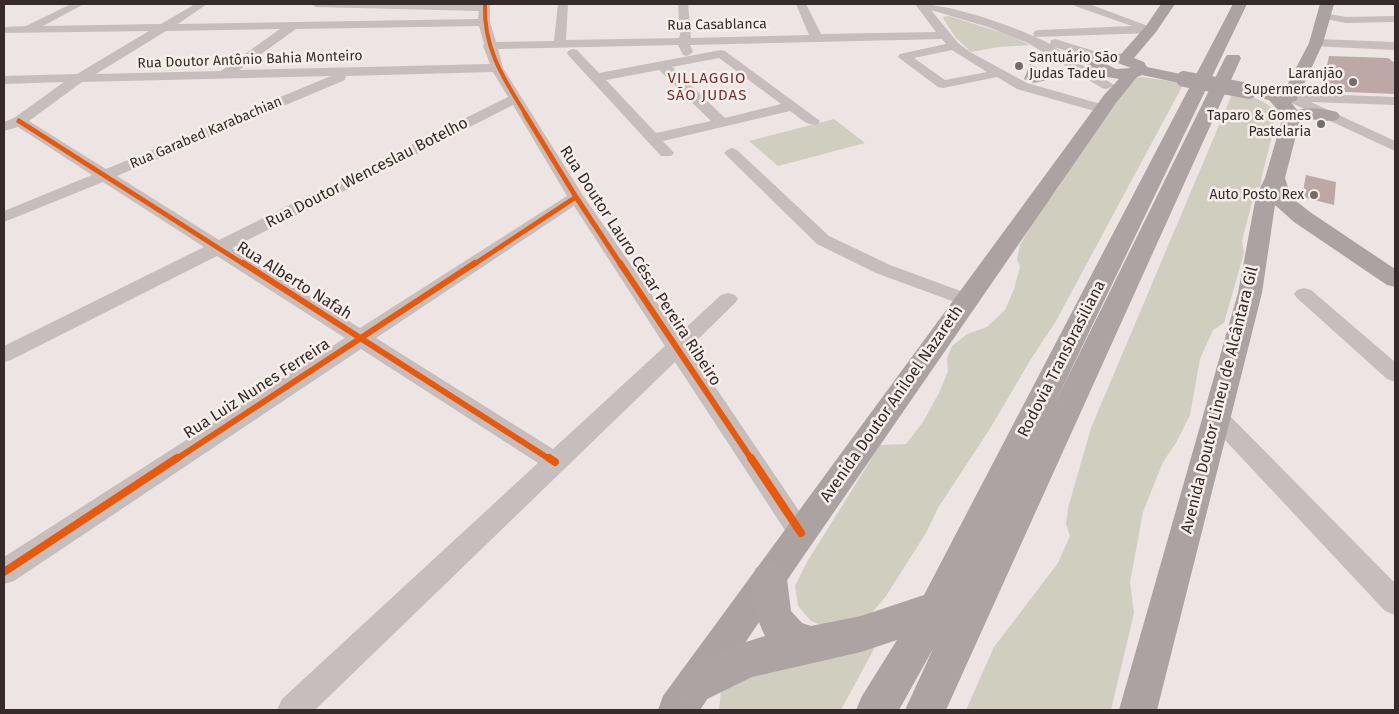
<!DOCTYPE html>
<html>
<head>
<meta charset="utf-8">
<style>
  body { margin:0 }
  #map { position:relative; width:1399px; height:714px; overflow:hidden; background:#ece5e3; font-family:"Fira Sans",sans-serif }
  canvas { display:block }
  .frame { position:absolute; inset:0; border:5px solid #362b2a; pointer-events:none }
</style>
</head>
<body>
<div id="map">
<canvas width="1399" height="714"></canvas>
<div class="frame"></div>
</div>
<script>
const c = document.querySelector('canvas').getContext('2d');
c.lineJoin = 'round';
function fillPath(path, color) {
  c.fillStyle = color;
  c.fill(path, 'evenodd');
}
function strokePath(path, color, width, dash) {
  c.strokeStyle = color;
  c.lineWidth = width;
  c.lineCap = dash ? 'butt' : 'round';
  c.setLineDash(dash || []);
  c.stroke(path);
}
function label(font, color, halo, rows, align = 'center') {
  c.font = font + ' "Fira Sans",sans-serif';
  c.lineWidth = 5;
  c.setLineDash([]);
  c.textBaseline = 'middle';
  c.strokeStyle = halo;
  c.fillStyle = color;
  for (const [text, x, y, turn = 0] of rows) {
    c.save();
    c.translate(x, y);
    c.rotate((+turn || 0) * Math.PI / 180);
    c.textAlign = isNaN(turn) ? turn : align;
    if (halo) c.strokeText(text, 0, 0);
    c.fillText(text, 0, 0);
    c.restore();
  }
}
const green = new Path2D(`
  M949 16 1009 35 1030 45 999 47 971 52 956 38 944 20 943 17Z
  M1141 77 1184 83 1056 321 1031 359 991 427 938 508 926 533 886 596 871 614 832 629 811 621 798 606 795 586 807 562 880 445 906 444 923 422 940 391 948 371 947 358 952 346 967 334 987 327 1005 310 1014 289 1020 267 1017 259 1020 245 1039 211 1058 188 1076 158 1134 78Z
  M1233 92C1250 96 1262 98 1275 111 1275 135 1264 162 1260 187H1256L1242 241 1244 253 1224 323 1213 330 1200 359 1190 415 1176 443 1163 462 1143 512 1130 582 1134 613 1111 710H966L994 647 1058 563 1070 536 1066 524 1068 508 1091 428Z
  M834 119 865 143 778 166 749 141Z
  M871 642 874 649 841 710H719L722 682Z`);
const building = new Path2D(`
  M1329 56 1388 58 1395 63V94L1322 91Z
  M1030 64 1056 78 1034 83 1028 81 1024 79Z
  M1306 175 1336 182 1334 205 1302 197Z`);
const minor = new Path2D(`
  M71 4H84L43 26 161 24 195 4H207L178 24 478 19 479 11 316 7 311 4H490V22L496 42 554 41 558 4H568L566 40 679 38 680 35 678 4H688L691 38 809 35 796 4H806L821 34 936 32 915 4C946 2 1021 28 1050 44L1051 40 1055 39 1104 54 1106 57 1100 61 1054 47 1114 85 1107 89 1102 88 1028 43 988 27 931 10 958 43 970 52 1027 83 1108 106 1110 109 1108 112H1098L1017 89 997 77 943 88 938 87 898 57 900 54 946 44 942 39 690 45 693 52 687 56 683 55 678 45 498 49 503 68 584 197 679 334 721 295 728 293 735 295 738 299 735 303 689 348 814 533 810 541 801 544 792 541 675 362 315 710H277L282 699 538 463 361 349 14 581 4 584V557L345 338 217 256 11 360 4 362V346L204 247 103 182 4 222V211L92 175 18 127 4 131V122L14 118 64 82 4 84V76L77 74 149 31 4 33V27L26 26ZM479 26 484 44 483 46 490 64 239 70 296 29ZM280 29 221 71 96 74 166 31ZM952 50 987 72 945 80 914 58ZM493 72 508 97 219 240 117 176 345 80 346 76ZM331 76 106 169 29 121 82 82ZM513 105 567 196 360 328 232 248ZM574 206 665 346 553 449 376 338Z
  M1074 4H1089L1148 26 1155 27 1157 29 1151 33 1035 37 1033 34 1035 31 1039 30 1132 26 1075 6Z
  M1324 13 1346 17 1395 16V22L1346 23 1320 18 1318 16Z
  M1316 39 1395 42V50L1312 46 1310 43Z
  M573 49 577 50 599 73 721 50 725 51 820 121 818 124C807 127 799 117 790 111L663 141 674 153 671 156H661L569 56 567 53 569 50ZM719 58 781 104 725 118 672 67ZM659 70 711 121 656 133 606 80Z
  M1290 93 1395 97V105L1311 102 1395 141V151L1285 100 1283 97 1285 94Z
  M732 148 737 150 829 236 890 265 974 296 977 300 974 304 967 306 960 304 876 273 817 244 727 156 724 153 727 150Z
  M1304 288 1311 290 1395 362V382L1387 379 1297 298 1294 294 1297 290Z
  M1218 409 1226 412 1395 583V615L1385 611 1210 424 1206 418 1210 412Z`);
const major = new Path2D(`
  M1161 4H1175L1156 32 1134 58 1144 62 1147 67 1190 76 1192 79 1190 82 1184 84 1142 75 1137 77 1116 103 794 570 700 710H658L663 696 1104 95 1119 79C1106 77 1091 74 1085 61 1094 50 1109 52 1121 54L1146 26ZM1102 62 1118 63 1131 68 1116 69Z
  M1320 4H1334L1323 43 1298 97 1296 101 1291 102 1297 110C1310 107 1324 109 1337 112L1340 116 1337 120C1325 123 1312 117 1300 120L1285 178 1291 197 1310 212 1395 269V287L1387 285 1294 222 1275 205 1262 293 1157 710H1119L1238 293 1256 196 1265 178 1283 116 1269 100 1259 98 1257 94 1259 90 1265 89 1284 91 1309 43Z`);
const highway = new Path2D(`
  M1233 4H1247L1053 407 1225 58 1227 55H1239L1241 58 946 710H905L933 649 899 710H856L862 696 897 640 861 652 752 677 695 705 681 699 675 685 681 671 733 646 765 636C755 614 746 591 756 568L769 563 782 568 787 579 791 611 802 623 811 626 861 616 924 595Z`);
const majorBridge = new Path2D(`
  M1184 79 1249 91`);
const cyclewayFar3 = new Path2D(`
  M485 4C483 48 504 79 526 115`);
const cyclewayFar2 = new Path2D(`
  M525 114 576 197 621 265
  M19 121 245 265
  M473 265 576 197`);
const cyclewayFar1 = new Path2D(`
  M243 263 551 460
  M620 263 752 460
  M175 460 475 263`);
const cycleway = new Path2D(`
  M549 458 555 462
  M751 458 801 533
  M4 572 177 458`);
const markers = [
  [1019,66,5,"#766c6b"],
  [1353,82,5,"#766c6b"],
  [1321,124,5,"#766c6b"],
  [1314,195,5,"#766c6b"]
];
const farStreetnames = [
  ["Rua Casablanca",717,25,-1],
  ["Rua Doutor Antônio Bahia Monteiro",250,60,-2],
  ["Rua Garabed Karabachian",206,133,-23]
];
const farPoinames = [
  ["Santuário São",1029,58,"left"],
  ["Judas Tadeu",1029,74,"left"],
  ["Laranjão",1343,74],
  ["Supermercados",1343,90],
  ["Taparo & Gomes",1311,116],
  ["Pastelaria",1311,132],
  ["Auto Posto Rex",1304,195]
];
const farNeighbourhoodnames = [
  ["VILLAGGIO",707,79],
  ["SÃO JUDAS",707,96]
];
const streetNames = [
  ["Rua Doutor Wenceslau Botelho",367,173,-27],
  ["Rua Doutor Lauro César Pereira Ribeiro",640,266,57],
  ["Rua Alberto Nafah",294,281,32],
  ["Rodovia Transbrasiliana",1062,359,-63],
  ["Rua Luiz Nunes Ferreira",257,389,-33],
  ["Avenida Doutor Lineu de Alcântara Gil",1220,400,-76],
  ["Avenida Doutor Aniloel Nazareth",892,404,-55]
];
fillPath(green, '#d0cfbf');
fillPath(building, '#bea8a6');
fillPath(minor, '#c5bebc');
fillPath(major, '#aaa3a1');
fillPath(highway, '#aba4a2');
strokePath(majorBridge, '#aaa3a1', 16);
strokePath(cyclewayFar3, '#e8590c', 4);
strokePath(cyclewayFar2, '#e8590c', 5);
strokePath(cyclewayFar1, '#e8590c', 6);
strokePath(cycleway, '#e8590c', 8);
for (const [x, y, r, color] of markers) {
  const dot = new Path2D();
  dot.arc(x, y, r, 0, 2 * Math.PI);
  c.fillStyle = color;
  c.fill(dot);
  strokePath(dot, '#f8efeb', 2);
}
label('14px', '#362b2a', '#f8efeb', farStreetnames);
label('14px', '#362b2a', '#f8efeb', farPoinames, 'right');
c.letterSpacing = '1px';
label('15px', '#7b2f2d', '#f8efeb', farNeighbourhoodnames);
c.letterSpacing = '0px';
label('16px', '#362b2a', '#f8efeb', streetNames);
</script>
</body>
</html>
